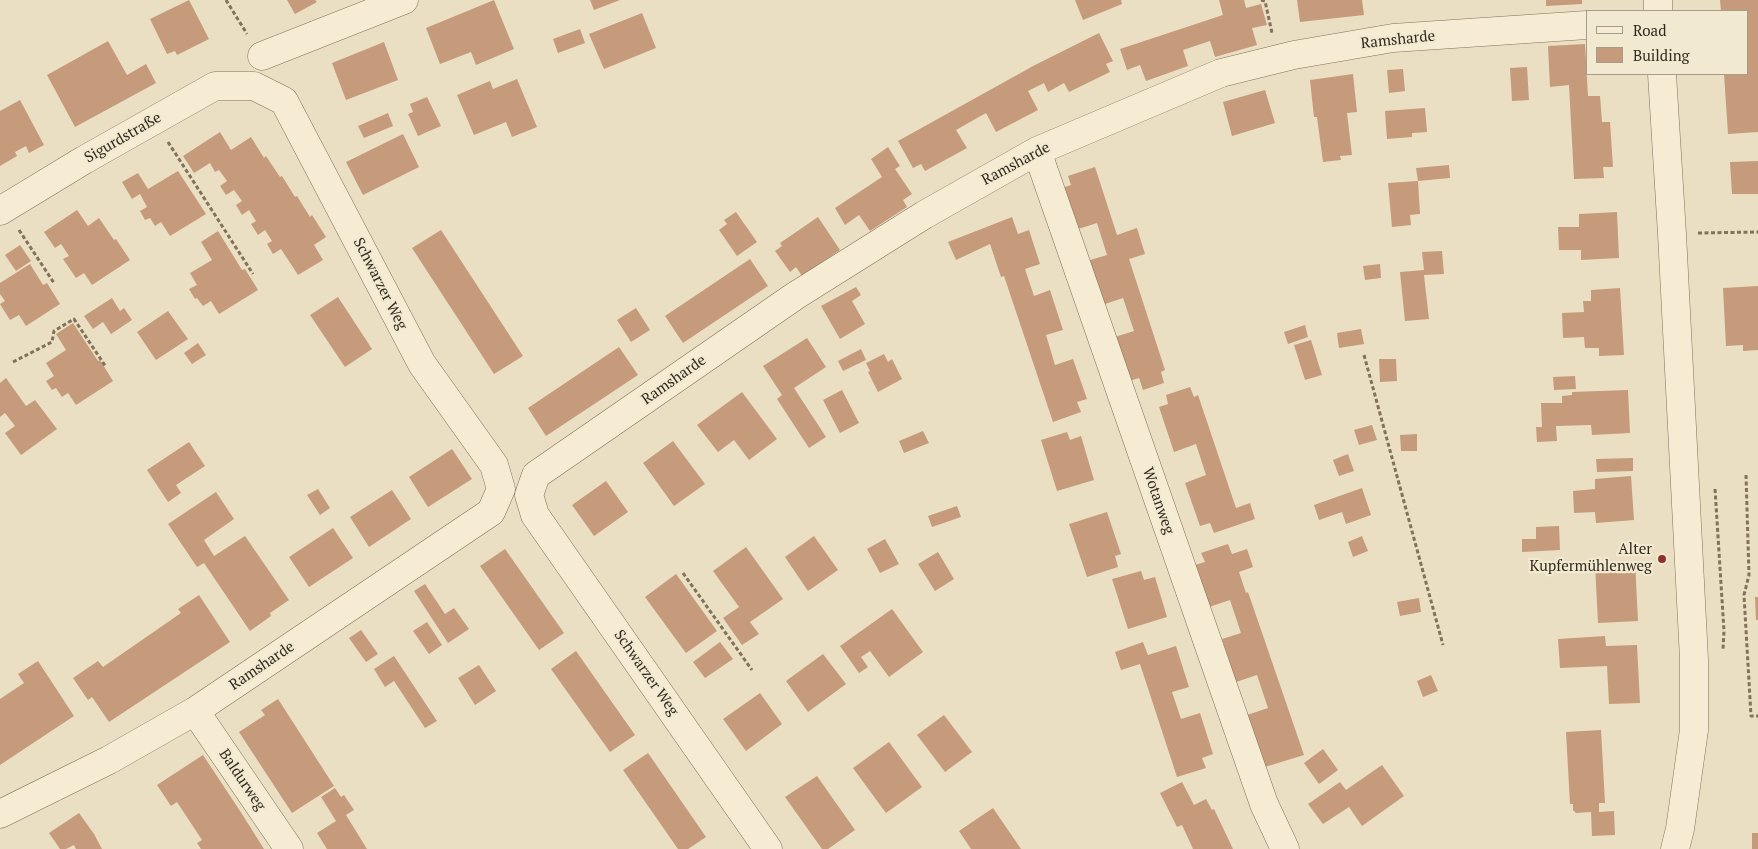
<!DOCTYPE html>
<html>
<head>
<meta charset="utf-8">
<style>
  body { margin:0 }
  #map { position:relative; width:1758px; height:849px; overflow:hidden; background:#eadfc2; font-family:"PT Serif",serif }
  canvas { display:block }
  .legend { position:absolute; left:1586px; top:10px; width:162px; height:65px; box-sizing:border-box; background:#f2e9d1; border:1px solid #a69c89; margin:0; padding:6px 9px; list-style:none; font-size:15px; color:#33291e }
  .legend li { display:flex; align-items:center; gap:10px; height:25px }
  .legend b { width:25px; border:1px solid #a69c89 }
</style>
</head>
<body>
<div id="map">
<canvas width="1758" height="849"></canvas>
<ul class="legend">
<li><b style="height:6px;background:#f6ecd4"></b>Road</li>
<li><b style="height:14px;background:#c59b7b"></b>Building</li>
</ul>
</div>
<script>
const c = document.querySelector('canvas').getContext('2d');
c.lineJoin = 'round';
function fillPath(path, color) {
  c.fillStyle = color;
  c.fill(path, 'evenodd');
}
function strokePath(path, color, width, dash) {
  c.strokeStyle = color;
  c.lineWidth = width;
  c.lineCap = dash ? 'butt' : 'round';
  c.setLineDash(dash || []);
  c.stroke(path);
}
function label(font, color, halo, rows, align = 'center') {
  c.font = font + ' "PT Serif",serif';
  c.lineWidth = 4.5;
  c.setLineDash([]);
  c.textBaseline = 'middle';
  c.strokeStyle = halo;
  c.fillStyle = color;
  for (const [text, x, y, turn = 0] of rows) {
    c.save();
    c.translate(x, y);
    c.rotate((+turn || 0) * Math.PI / 180);
    c.textAlign = isNaN(turn) ? turn : align;
    if (halo) c.strokeText(text, 0, 0);
    c.fillText(text, 0, 0);
    c.restore();
  }
}
const building = new Path2D(`
  M189 0 209 39 177 55 175 51 167 54 150 19Z
  M287 0H315L317 2 295 14Z
  M494 0 514 49 476 65 471 52 440 64 426 28Z
  M590 0H620L594 10Z
  M1075 0H1121L1122 4 1083 20Z
  M1219 0H1244L1246 8 1261 4 1267 25 1252 28 1257 45 1215 57 1210 41 1183 50 1188 66 1146 81 1140 65 1127 70 1120 49 1223 15Z
  M1297 0H1362L1364 15 1300 22Z
  M1546 0H1582V4L1546 6Z
  M1720 0H1758V132L1728 134 1724 74H1747V11H1721Z
  M642 13 656 48 604 69 589 34Z
  M580 29 585 43 558 53 553 39Z
  M1099 33 1113 61 1106 64 1110 72 1069 92 1064 83 1048 92 1044 83 1028 91 1038 110 996 132 986 113 956 130 967 148 925 171 921 164 913 168 898 141 1035 65Z
  M108 41 127 75 146 64 156 83 75 127 47 75Z
  M384 42 398 80 346 100 332 63Z
  M1585 44 1588 96H1600L1602 122H1610L1613 167H1603L1604 178 1574 179 1569 85 1550 87 1548 46Z
  M1527 67 1529 100 1512 101 1510 68Z
  M1403 69 1405 91 1389 93 1387 70Z
  M1353 74 1357 112 1347 113 1352 155 1340 156 1341 160 1323 162 1317 117H1314L1310 80Z
  M517 79 537 127 512 137 506 122 474 135 457 95 490 81 493 89Z
  M1265 90 1275 123 1232 136 1223 102Z
  M427 97 441 126 418 136 408 114 413 112 410 104Z
  M20 100 44 145 29 153 26 146 15 152 17 156 0 166V111Z
  M1425 108 1427 132 1412 133V137L1387 139 1385 111Z
  M388 113 393 126 364 138 358 126Z
  M220 132 231 150 251 137 264 158 266 156 280 177 282 176 295 197 297 196 310 217 312 215 326 237 314 245 323 260 298 275 281 249 273 254 267 244 272 241 265 230 258 235 251 224 256 221 249 210 242 215 236 205 242 201 234 190 226 195 220 186 227 181 219 170 215 172 210 163 194 173 183 156Z
  M403 134 419 167 363 195 346 162Z
  M888 147 900 166 895 169 912 194 903 200 907 207 870 231 859 215 845 225 835 208 882 177 871 159Z
  M1758 161V194H1732L1730 162Z
  M1449 165 1450 178 1418 181 1416 168Z
  M1095 167 1117 235 1137 228 1145 254 1129 259 1165 370 1161 372 1164 383 1143 390 1139 378 1129 381 1115 337 1134 331 1123 298 1102 305 1087 261 1107 255 1097 223 1075 230 1062 188 1071 185 1068 176Z
  M178 171 206 214 170 236 161 222 155 226 150 218 145 220 140 211 147 207 140 194 132 199 122 182 138 173 148 189Z
  M1418 181 1420 214 1410 215 1411 225 1392 227 1388 183Z
  M77 210 88 226 99 218 114 240 116 239 130 260 92 285 84 273 76 278 63 259 69 256 61 244 55 248 44 232Z
  M736 212 757 242 737 256 719 230 727 224 724 220Z
  M1617 212 1619 258 1581 260V250H1559L1558 227H1579V214Z
  M818 217 840 250 802 276 796 267 790 272 775 251 782 246 780 243Z
  M1012 217 1018 234 1029 230 1040 264 1025 269 1034 296 1050 290 1063 330 1046 335 1055 365 1073 359 1087 399 1077 402 1081 412 1053 422 1004 276 1001 277 990 244 956 260 948 242Z
  M441 230 523 356 494 374 412 248Z
  M218 231 242 270 245 269 258 290 219 314 211 301 203 306 197 298 195 299 189 289 197 285 190 273 212 260 201 242Z
  M20 245 31 261 16 271 5 255Z
  M1442 251 1444 274 1424 275 1429 319 1405 321 1400 272 1424 270 1422 252Z
  M750 259 768 286 683 343 665 316Z
  M30 264 43 285 47 283 60 304 26 326 19 315 10 320 0 304 5 301 0 294V283Z
  M1380 264 1381 278 1365 280 1363 266Z
  M1758 286V350L1743 351V345L1726 346 1723 288Z
  M856 287 861 295 852 301 865 324 840 339 821 306Z
  M1620 288 1624 355 1599 356V348H1585L1584 337 1563 338 1562 313 1584 312 1583 301H1591V290Z
  M338 297 372 349 345 367 310 315Z
  M112 298 120 311 124 308 132 320 111 334 103 322 93 329 84 316Z
  M636 308 650 330 631 342 617 320Z
  M168 311 188 339 156 360 137 332Z
  M73 323 98 361 100 360 113 381 76 405 68 393 62 397 56 388 52 390 46 381 54 376 46 363 66 350 56 334Z
  M1305 325 1308 337 1288 344 1284 332Z
  M1361 329 1364 344 1339 348 1337 333Z
  M807 338 826 367 794 388 826 437 809 448 777 399 782 395 763 366Z
  M1311 340 1322 375 1305 380 1294 345Z
  M198 343 206 355 192 364 184 353Z
  M619 347 638 375 546 436 528 408Z
  M861 349 866 360 843 371 838 361Z
  M884 354 888 362 892 359 902 379 878 392 868 372 870 371 866 363Z
  M1379 359H1396L1397 381 1380 382Z
  M1575 376 1576 389 1554 390 1553 377Z
  M6 378 26 406 35 400 57 429 21 455 5 433 15 426 5 413 0 417V383Z
  M1190 387 1194 397 1198 395 1236 508 1250 503 1255 519 1214 533 1210 523 1200 526 1185 483 1206 475 1196 444 1174 452 1159 407 1168 404 1166 395Z
  M842 390 859 423 840 433 823 400Z
  M1628 390 1630 433 1592 435 1591 425 1556 426 1557 441 1537 442 1536 427H1542L1541 403H1562V396L1572 395V392Z
  M742 392 777 439 749 460 734 440 718 452 697 425Z
  M1372 425 1377 440 1359 445 1354 430Z
  M923 431 929 443 904 453 899 441Z
  M1067 432 1070 440 1081 436 1094 480 1057 491 1041 440Z
  M1417 434V451H1401L1400 435Z
  M673 441 705 484 674 506 643 463Z
  M189 442 205 466 176 485 181 493 168 502 147 470Z
  M452 449 472 479 428 507 409 477Z
  M1348 454 1354 471 1339 476 1333 460Z
  M1633 458V471L1597 472 1596 459Z
  M1631 476 1634 520 1596 523 1595 512 1574 513 1573 491 1595 489V479Z
  M606 481 628 512 594 536 572 505Z
  M1362 488 1371 515 1346 524 1342 512 1319 520 1314 505Z
  M318 489 330 508 320 515 307 495Z
  M392 490 411 519 369 547 350 517Z
  M216 492 234 519 204 540 214 556 245 536 289 600 270 613 271 616 250 631 204 563 197 567 168 524Z
  M957 506 961 517 932 527 928 516Z
  M1107 512 1121 554 1115 556 1118 567 1087 577 1069 524Z
  M1559 526 1560 550 1522 552V539H1536V527Z
  M333 528 353 558 309 587 289 557Z
  M814 536 838 570 808 591 785 557Z
  M1362 536 1368 551 1353 557 1348 542Z
  M885 539 899 564 880 573 867 549Z
  M1228 544 1232 554 1247 549 1253 567 1239 572 1246 593 1248 592 1304 755 1265 767 1247 715 1268 708 1257 675 1236 682 1222 639 1241 633 1230 600 1209 607 1195 565 1205 562 1201 553Z
  M746 547 783 599 750 622 759 634 742 645 723 618 739 607 713 571Z
  M505 549 564 633 539 650 480 566Z
  M938 552 954 579 935 591 918 564Z
  M1635 561 1638 621 1598 623 1595 564Z
  M1141 571 1144 580 1155 577 1167 617 1128 629 1112 579Z
  M676 574 717 631 686 653 645 597Z
  M425 584 445 614 454 608 469 629 448 643 414 591Z
  M199 595 230 642 109 722 92 697 88 700 73 678 98 661 103 667 181 613 178 609Z
  M1755 597H1758V620H1756Z
  M1419 598 1421 612 1400 616 1397 602Z
  M892 609 923 652 889 677 870 651 861 657 868 667 859 673 840 646Z
  M427 622 442 645 429 654 413 631Z
  M361 630 378 654 366 662 349 638Z
  M1605 636 1606 646 1637 645 1640 703 1609 704 1607 666 1560 668 1558 639Z
  M720 642 733 659 705 678 693 662Z
  M1143 642 1148 655 1176 646 1189 687 1172 692 1181 719 1200 713 1213 754 1202 758 1206 768 1177 777 1140 664 1121 670 1115 652Z
  M576 651 635 735 610 752 551 669Z
  M823 654 846 684 808 712 786 681Z
  M394 656 437 721 425 728 394 681 385 687 374 669Z
  M38 661 74 716 0 765V699L24 683 18 674Z
  M479 665 496 691 475 705 458 678Z
  M1431 675 1438 691 1423 697 1417 681Z
  M760 693 782 724 746 751 723 719Z
  M278 699 334 786 292 813 239 732 265 715 261 710Z
  M944 715 972 752 945 772 917 735Z
  M1601 730 1605 803H1599V812L1614 811 1615 835 1592 836 1591 812 1576 813 1573 810V804H1570L1566 732Z
  M889 742 922 787 886 813 853 768Z
  M1323 749 1338 770 1319 784 1304 763Z
  M648 753 706 837 688 849H678L623 770Z
  M203 755 242 814 264 849H201L197 843 202 840 177 802 171 806 157 785Z
  M1382 765 1404 796 1362 826 1349 807 1323 824 1308 804 1340 782 1346 790Z
  M817 776 855 830 828 849H822L785 797Z
  M1182 782 1194 805 1206 799 1212 810 1214 809 1233 849H1193L1182 825 1177 827 1160 793Z
  M335 788 341 797 344 795 354 810 346 815 367 849H327L317 833 336 821 321 797Z
  M993 808 1021 849H971L959 831Z
  M79 813 94 834 102 849H76L74 845 66 849H60L49 833Z
  M1752 833H1758V849H1752Z`);
const path = new Path2D(`
  M226 0 247 34
  M1261 0 1265 1 1272 33
  M168 142 253 274
  M19 230 54 283
  M1698 233 1758 232
  M1364 355 1443 645
  M13 362 52 342 54 331 74 319 106 367
  M1746 475 1749 575 1744 595 1751 716H1758
  M1715 489 1724 631 1723 649
  M683 573 752 670`);
const minor = new Path2D(`
  M1658 0V11
  M262 56 404 0
  M1662 74 1672 234 1694 659V730L1680 829 1675 849
  M1037 151 1264 804 1285 849
  M0 211 84 160 215 86H254L284 101 422 364 494 465 501 489 491 512 195 711 109 760 0 814
  M195 711 289 849
  M768 849 535 515 529 495 536 475 795 296 924 215 1037 151 1221 73 1294 55 1393 38 1587 25`);
const markers = [
  [1662,559,5,"#8d312f"]
];
const streetNames = [
  ["Ramsharde",1398,40,-6],
  ["Sigurdstraße",123,138,-30],
  ["Ramsharde",1016,164,-28],
  ["Schwarzer Weg",380,284,63],
  ["Ramsharde",674,380,-35],
  ["Wotanweg",1158,501,71],
  ["Ramsharde",262,666,-34],
  ["Schwarzer Weg",646,673,55],
  ["Baldurweg",242,780,56]
];
const poiNames = [
  ["Alter",1652,550],
  ["Kupfermühlenweg",1652,567]
];
fillPath(building, '#c59b7b');
strokePath(minor, '#82715b', 29);
strokePath(path, '#82715b', 3, [4, 2.5]);
strokePath(minor, '#f6ecd4', 28);
for (const [x, y, r, color] of markers) {
  const dot = new Path2D();
  dot.arc(x, y, r, 0, 2 * Math.PI);
  c.fillStyle = color;
  c.fill(dot);
  strokePath(dot, '#f2e9d1', 2);
}
label('15px', '#33291e', '#f2e9d1', streetNames);
label('15px', '#33291e', '#f2e9d1', poiNames, 'right');
</script>
</body>
</html>
